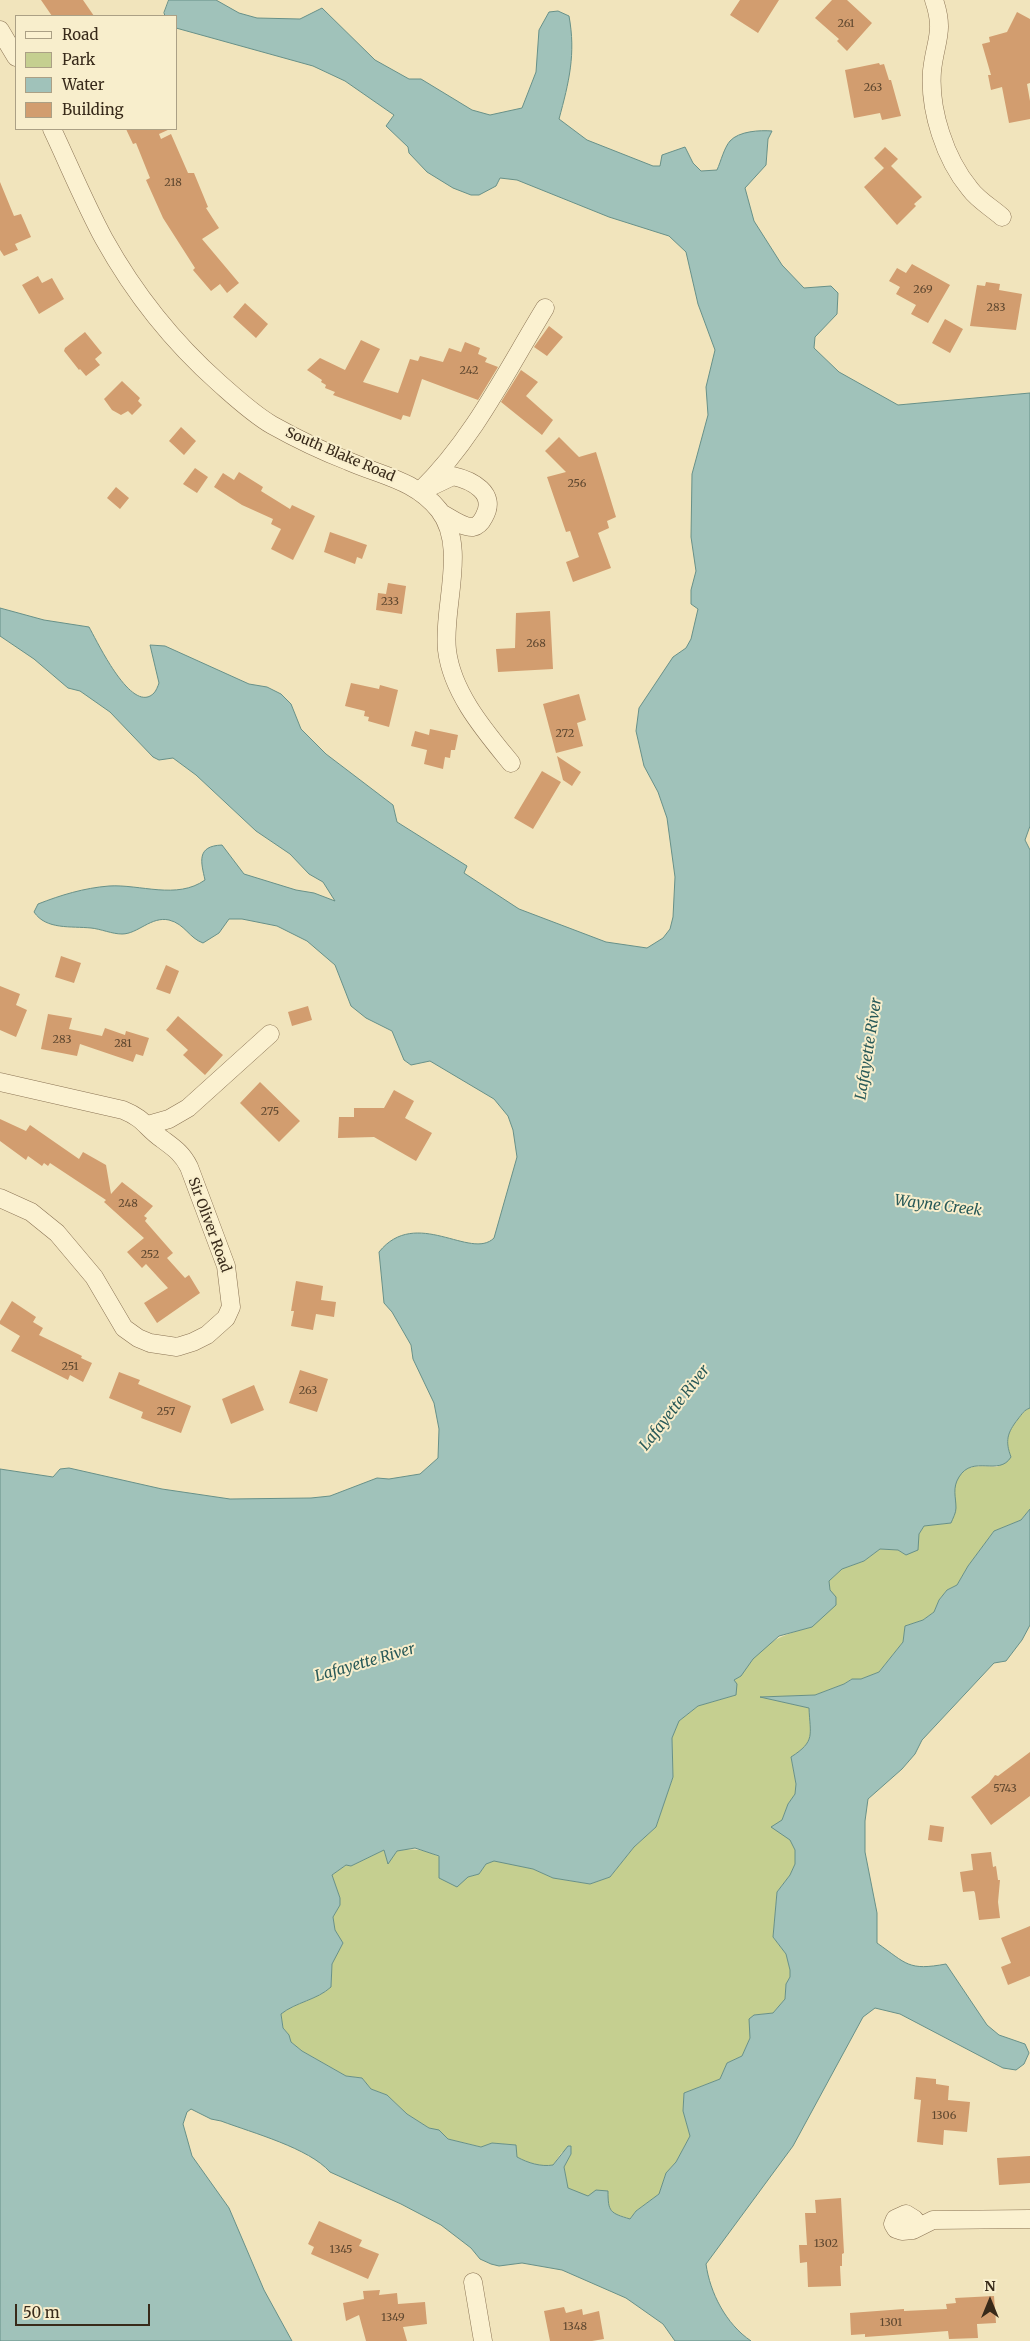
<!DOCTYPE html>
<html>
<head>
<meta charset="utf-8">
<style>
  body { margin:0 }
  #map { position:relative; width:1030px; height:2341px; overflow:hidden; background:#f1e4bc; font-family:Merriweather,serif }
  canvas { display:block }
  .legend { position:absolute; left:15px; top:15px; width:162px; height:115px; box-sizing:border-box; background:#f8eecc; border:1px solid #aba085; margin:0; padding:6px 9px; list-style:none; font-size:15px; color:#382a1a }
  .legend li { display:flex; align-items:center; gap:10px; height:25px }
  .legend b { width:25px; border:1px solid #aba085 }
  .north { position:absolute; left:965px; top:2276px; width:50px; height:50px; -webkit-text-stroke:4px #f8eecc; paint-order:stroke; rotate:0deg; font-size:14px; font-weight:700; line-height:20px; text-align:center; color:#382a1a }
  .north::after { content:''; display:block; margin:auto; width:18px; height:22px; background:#382a1a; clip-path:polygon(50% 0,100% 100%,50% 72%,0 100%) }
  .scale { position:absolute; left:15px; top:2304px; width:135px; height:22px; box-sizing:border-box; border:2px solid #382a1a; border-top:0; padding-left:6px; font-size:15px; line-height:18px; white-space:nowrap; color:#382a1a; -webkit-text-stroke:4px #f8eecc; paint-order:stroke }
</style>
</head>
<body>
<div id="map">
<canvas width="1030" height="2341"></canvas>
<ul class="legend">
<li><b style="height:6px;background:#fbf1d0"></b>Road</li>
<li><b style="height:14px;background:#c5cf90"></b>Park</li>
<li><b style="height:14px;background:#a0c2ba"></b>Water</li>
<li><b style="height:14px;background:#d29d6f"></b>Building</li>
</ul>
<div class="north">N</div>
<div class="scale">50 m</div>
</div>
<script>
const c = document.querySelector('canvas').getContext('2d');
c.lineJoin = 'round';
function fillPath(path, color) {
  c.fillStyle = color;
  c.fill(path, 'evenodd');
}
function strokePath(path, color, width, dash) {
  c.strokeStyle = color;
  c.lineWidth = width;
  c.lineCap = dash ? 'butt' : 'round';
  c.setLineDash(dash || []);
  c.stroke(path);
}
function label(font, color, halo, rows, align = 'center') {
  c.font = font + ' Merriweather,serif';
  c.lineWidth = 4;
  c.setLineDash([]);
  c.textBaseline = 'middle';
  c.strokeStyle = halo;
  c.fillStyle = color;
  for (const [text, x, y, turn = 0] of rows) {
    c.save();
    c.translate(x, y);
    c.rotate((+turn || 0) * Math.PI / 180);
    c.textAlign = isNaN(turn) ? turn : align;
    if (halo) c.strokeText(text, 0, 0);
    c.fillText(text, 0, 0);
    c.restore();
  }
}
const green = new Path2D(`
  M1030 1408V1509L1021 1520 994 1531 968 1566 957 1585 947 1590 939 1600 934 1612 923 1620 905 1626 903 1642 879 1672 861 1679H851L844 1684 815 1695 762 1697 809 1708C810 1735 816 1741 791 1757L796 1784 795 1794 788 1804 782 1820 795 1850V1864L790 1875 777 1892 773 1937 786 1954 790 1970V1977L786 1984 785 1999 773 2013 754 2015 750 2038 742 2056 727 2063 720 2079 684 2093 683 2111 690 2136 676 2162 666 2173 659 2194 636 2211 630 2219 612 2213 608 2207 568 2188 564 2167 571 2154 562 2152 553 2165C541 2167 528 2163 517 2157L515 2145 492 2143 482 2147 448 2139 439 2131 429 2128 407 2114 387 2095 371 2089 362 2078 346 2076 302 2051 291 2042 289 2035 283 2028 281 2014C297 2002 317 2000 331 1987L332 1964 343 1943 335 1931 333 1917 340 1905V1898L332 1875 346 1865 351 1866 384 1850 388 1863 397 1851C429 1845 443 1859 468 1877L479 1874 486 1864 494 1860 533 1869 553 1878 590 1884 610 1877 634 1847 656 1827 673 1777 672 1738 679 1721 698 1706 736 1695 734 1680C743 1675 746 1667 753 1659 771 1638 786 1634 812 1627L830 1590 829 1581 842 1569 864 1561 880 1549 898 1550 906 1555 924 1526 951 1523C958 1507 953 1508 954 1493 955 1464 976 1465 997 1467L1011 1457C1005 1441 1007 1433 1018 1419 1022 1414 1024 1410 1030 1408Z`);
const water = new Path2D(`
  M169 0H216L239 13 257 18 300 19 322 8 375 60 409 79H421L472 110 490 115 522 108 536 72 539 30 549 12 558 11 569 16C576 54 569 82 559 119L587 140 653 166H660L662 155 685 147 693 163 701 171 717 170C721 161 724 148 730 141 739 131 760 130 772 131L768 139 766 165 745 188 754 221 782 265 804 288 831 286 838 293 837 314 815 337 814 348 839 372 898 405 1030 393V826L1025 840 1030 850V1408C1024 1410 1022 1414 1018 1419 1007 1433 1005 1441 1011 1457 999 1477 973 1454 959 1477 952 1488 956 1497 956 1508 956 1513 953 1518 951 1523L924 1526 919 1534 918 1550 906 1555 898 1550 880 1549 864 1561 842 1569 829 1581 830 1590 836 1597V1605L812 1627 779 1636 753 1659 741 1676 734 1680 737 1684 736 1695 698 1706 679 1721 672 1738 673 1777 656 1827 634 1847 610 1877 590 1884 553 1878 533 1869 494 1861 486 1864 479 1874 468 1877 457 1887 439 1878V1856L415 1848 397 1851 388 1864 384 1850 351 1866 346 1865 332 1875 340 1898V1905L333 1917 335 1930 343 1943 332 1964 331 1987C317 2000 296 2002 281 2014L283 2028 289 2035 291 2042 302 2051 346 2076 362 2078 371 2089 387 2095 407 2114 429 2128 439 2130 448 2139 481 2147 492 2143 516 2145 517 2157C528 2163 541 2167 553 2165L568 2146H571V2154L564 2167 568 2188 588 2196 596 2190 608 2191C608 2212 610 2213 630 2219L636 2211 659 2194 666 2173 676 2162 690 2136 683 2111 684 2093 720 2079 727 2063 742 2056 750 2038 749 2019 754 2015 773 2013 785 1999 786 1984 790 1977V1970L786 1954 773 1937 777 1892 790 1875 795 1864V1850L790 1840 771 1827 782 1820 788 1804 795 1794 796 1784 791 1757C816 1741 810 1735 809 1708L760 1697 815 1695 844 1684 852 1679H861L879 1672 903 1642 905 1626 923 1620 934 1612 939 1600 947 1590 957 1585 968 1566 994 1531 1021 1520 1030 1509V1625L1022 1640 1006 1661 994 1663 922 1740 915 1754 902 1769 868 1799 865 1821V1852L877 1913V1943C907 1964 908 1971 946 1964L987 2025 999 2035 1025 2044 1029 2053 1024 2064 1016 2070 1003 2068 900 2014 875 2008 863 2017 793 2146 706 2264C710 2293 726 2324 751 2341H675L663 2324 626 2298 562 2270 522 2263 499 2266 491 2264 480 2259 471 2248 441 2225 401 2204 330 2172C309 2148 253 2133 221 2121L211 2119 191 2109 187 2112 183 2124 192 2156 229 2208 264 2290 292 2341H0V1469L53 1477 60 1469 69 1468 162 1489 230 1499 311 1498 330 1496 377 1478 389 1479 420 1474 438 1458 439 1429 434 1403 413 1359 411 1345 392 1312 384 1303 379 1252C416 1206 471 1261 494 1238L517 1157 513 1130 508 1116 494 1099 430 1061 411 1065 404 1060 392 1031 366 1018 351 1006 335 965 307 941 277 926 242 919H229L219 933 203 943C189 938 185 924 169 920 151 916 138 934 122 934 112 934 101 929 91 928 71 926 46 930 34 912L38 904C61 895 84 888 109 886 140 884 177 900 205 880 201 862 196 846 222 845L244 874 296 890 314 893 335 901 323 882 309 874 290 854 256 831 196 775 173 758 159 760 153 757 110 712 80 691 68 688 34 659 0 636V608L44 620 89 627C97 641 132 716 154 693 156 691 158 686 159 683L150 645 165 646 249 684 267 687 281 694 291 704 301 729 326 754 393 805 397 822 467 866 464 873 519 909 606 942 647 948 663 938 670 929 673 917 675 877 667 818 658 792 644 766 636 731 639 708 673 657 686 648 691 639 698 609 691 604V590L696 571 691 537 692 474 708 415 706 387 715 350 698 304 686 252 669 236 609 217 517 180 500 178 496 186 479 195H471L453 188 427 172 409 153 408 147 386 126 394 115 345 81 313 66 176 28V16H165L164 13Z`);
const building = new Path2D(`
  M41 0H83L94 16H52Z
  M740 0H779L758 33 730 15Z
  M832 0H847L872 23 847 51 837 41 839 39 815 18Z
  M1017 12 1030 19V83L1027 84 1030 101V119L1009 123 1002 87 991 90 988 75H991L982 44 990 42 989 37 1007 32Z
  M879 63 880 65 884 64 889 80H891L901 116 882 120 880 113 854 118 845 70Z
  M126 129H170L159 134 161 139 171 134 188 173H194L208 207 206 208 219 228 202 239 239 283 227 293 220 284 211 291 193 270 195 268 163 218 146 180 150 178 136 143 133 144Z
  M885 147 898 159 891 166 922 197 914 204 916 206 897 225 864 187 884 168 874 158Z
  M0 182 14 216 21 214 31 237 15 244 18 250 4 256 0 250Z
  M912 264 950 285 928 323 911 314 916 305 896 294 900 287 889 281 897 268 906 273Z
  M38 276 42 283 52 278 64 299 39 314 22 285Z
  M986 282 1000 284 999 290 1022 294 1016 330 970 326 977 285 985 286Z
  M245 303 268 324 256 338 233 317Z
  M945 319 963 329 950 353 932 343Z
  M549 326 563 337 547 356 534 347Z
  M85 332 102 353 95 359 100 365 86 376 80 369 79 370 64 351 65 348Z
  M361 340 380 349 363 382 398 393 410 359 418 361 420 356 443 362 449 348 461 352 465 342 480 348 478 354 487 358 485 362 498 367 478 400 422 379 410 417 403 415 401 420 333 395 335 392 325 388 326 385 321 382 322 380 307 370 320 358 345 370Z
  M521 370 538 382 526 396 553 420 542 435 501 402Z
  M122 381 140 398 138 401 142 405 132 415 128 411 121 415 112 410 104 399Z
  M181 427 196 441 184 455 169 441Z
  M559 437 579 457 596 452 616 517 607 521 609 528 598 533 611 568 573 582 566 562 579 557 570 531 566 532 547 477 566 472 545 451Z
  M195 468 208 477 197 493 183 484Z
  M239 472 263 487 261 491 290 509 292 505 315 516 293 560 271 549 281 529 271 524 273 519 242 505 214 487 223 473 234 480Z
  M116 487 129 498 120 509 107 498Z
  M330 532 367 545 362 559 357 557 355 564 324 552Z
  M388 583 406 586 402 614 376 610 378 593 386 594Z
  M550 611 553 669 498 672 496 649 515 648 516 613Z
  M351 683 379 689 380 685 398 690 389 727 368 721 369 717 364 716 365 711 345 706Z
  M579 694 586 720 577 723 583 746 556 753 543 704Z
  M430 729 458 735 455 750H451L450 758 445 757 443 769 424 764 427 750 411 746 415 731 429 735Z
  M557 756 581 772 572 786 563 780Z
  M542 771 561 782 533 829 514 818Z
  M61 956 81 963 74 983 55 977Z
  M166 965 179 971 170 994 156 989Z
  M0 986 20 994 16 1005 27 1010 16 1037 0 1030Z
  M308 1006 312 1020 292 1026 288 1012Z
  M48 1014 72 1018 69 1029 102 1036 105 1028 125 1035 126 1031 149 1038 143 1056 136 1054 133 1062 80 1044 77 1056 41 1049Z
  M178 1016 223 1055 205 1075 183 1055 188 1050 166 1030Z
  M260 1082 300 1121 279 1142 240 1103Z
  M394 1090 414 1101 405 1118 432 1133 416 1161 374 1137 338 1138 339 1117H354V1108H384Z
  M0 1119 26 1131 30 1125 79 1159 83 1152 106 1165 111 1194 122 1182 153 1206 144 1216 147 1218 145 1221 173 1253 167 1258 185 1278 189 1275 200 1293 157 1323 144 1303 168 1288 146 1264 142 1268 127 1252 144 1238 104 1202 106 1200 50 1163 48 1166 44 1163 42 1166 28 1156 26 1160 0 1141Z
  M296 1281 323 1286 321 1300 336 1302 334 1317 316 1314 313 1330 291 1326 294 1311H291Z
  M12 1301 36 1317 33 1322 43 1328 39 1335 82 1356 81 1358 92 1363 83 1382 70 1375 68 1380 11 1351 20 1336 0 1324V1321Z
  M300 1370 328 1379 317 1412 289 1403Z
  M119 1372 140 1380 138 1384 191 1406 181 1433 141 1418 143 1412 109 1398Z
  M254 1385 264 1410 231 1424 222 1399Z
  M1030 1752V1796L991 1825 971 1797 989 1783 995 1775 998 1776Z
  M930 1825 944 1827 942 1842 928 1840Z
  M991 1852 993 1867 996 1866 998 1880H1000L998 1902 1000 1918 979 1920 975 1893 974 1891 963 1892 960 1872 973 1870 971 1854Z
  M1030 1926V1976L1008 1985 1001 1967 1011 1963 1001 1938Z
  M916 2077 936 2079V2084L949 2086 948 2100 970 2102 967 2132 944 2130 943 2145 917 2142 921 2100 914 2099Z
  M1030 2156V2183L999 2185 997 2158Z
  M841 2198 844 2253 842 2254V2266H840L841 2286 808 2287 807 2262 800 2263 799 2245H807L805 2213H816L815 2200Z
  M319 2221 362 2240 359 2246 379 2254 368 2279 311 2254 314 2247 308 2244Z
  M380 2290 379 2295 397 2293 398 2304 425 2302 427 2324 403 2327 407 2341H366L359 2315 346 2321 343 2303 364 2299 363 2291Z
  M994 2296 996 2323 977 2324 978 2338 949 2339 948 2331 865 2337V2334L851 2335 850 2313 904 2309V2311L947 2309 946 2304 956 2303 955 2298Z
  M564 2307 566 2313 582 2309 583 2315 599 2311 604 2339 592 2341H550L544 2311Z`);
const minor = new Path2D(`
  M934 0C945 32 935 41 932 71 929 110 945 159 970 189 978 200 992 208 1002 217
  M0 30 16 57
  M52 129C69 165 85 204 104 239 134 293 174 343 219 383 236 398 253 414 272 425 297 439 322 451 348 461 382 476 415 480 439 510 468 547 442 608 447 650 452 693 485 731 511 763
  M432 486 453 476C471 480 498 493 484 517 482 521 478 526 473 527 463 528 449 517 441 513
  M420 491C473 440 507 370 545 308
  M0 1082 123 1110C145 1119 145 1127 162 1139 174 1148 182 1153 189 1167L226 1266 231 1307 226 1318 207 1335 193 1342 177 1347 150 1343 138 1338 124 1328 94 1277 57 1233 31 1212 0 1198
  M148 1125 169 1119 188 1108 270 1034
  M920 2226 914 2219 906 2214 895 2219 893 2224 896 2229 902 2231 913 2230 933 2220 1030 2219
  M473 2282 483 2341`);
const numberNames = [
  ["261",846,24],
  ["263",873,88],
  ["218",173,183],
  ["269",923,290],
  ["283",996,308],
  ["242",469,371],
  ["256",577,484],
  ["233",390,602],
  ["268",536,644],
  ["272",565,734],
  ["283",62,1040],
  ["281",123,1044],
  ["275",270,1112],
  ["248",128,1204],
  ["252",150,1255],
  ["251",70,1367],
  ["263",308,1391],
  ["257",166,1412],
  ["5743",1005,1789],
  ["1306",944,2116],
  ["1302",826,2244],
  ["1345",341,2250],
  ["1349",393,2318],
  ["1301",891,2323],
  ["1348",575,2327]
];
const streetNames = [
  ["South Blake Road",340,455,23],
  ["Sir Oliver Road",209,1225,70]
];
const waterNames = [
  ["Lafayette River",869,1049,-81],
  ["Wayne Creek",938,1206,7],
  ["Lafayette River",675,1408,-52],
  ["Lafayette River",365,1663,-16]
];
fillPath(green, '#c5cf90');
fillPath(water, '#a0c2ba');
strokePath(water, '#679088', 1);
fillPath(building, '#d29d6f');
strokePath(minor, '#8a7354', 19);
strokePath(minor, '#fbf1d0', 18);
label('11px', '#5e472f', null, numberNames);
label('14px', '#382a1a', '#f8eecc', streetNames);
label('italic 15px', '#285958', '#f8eecc', waterNames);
</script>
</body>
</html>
